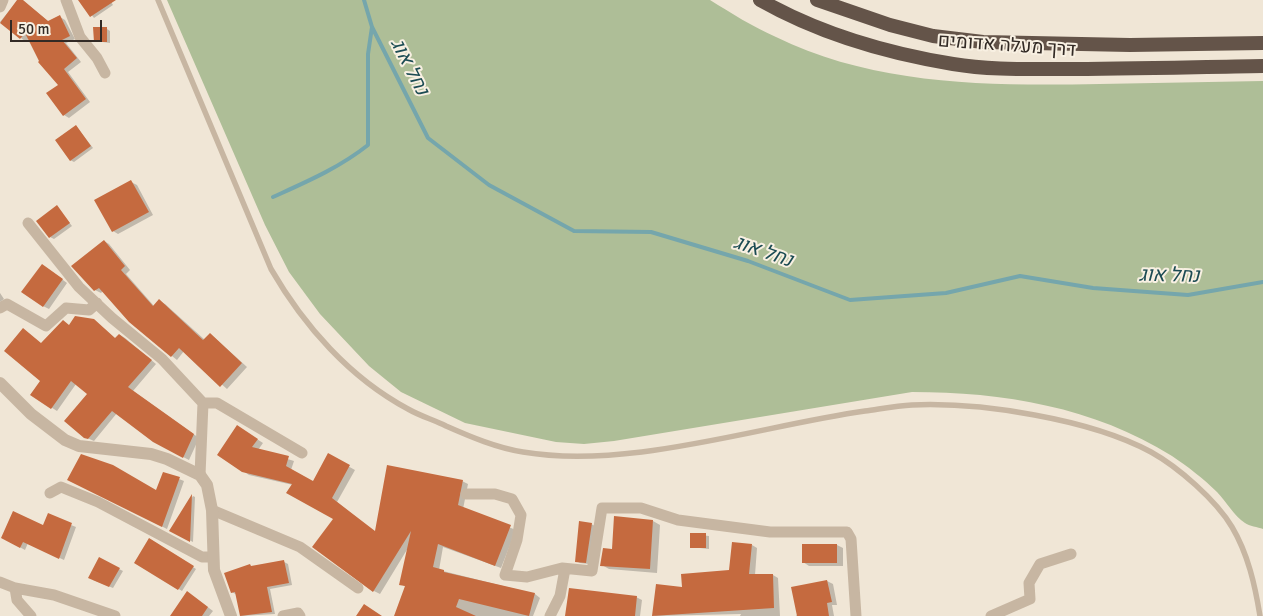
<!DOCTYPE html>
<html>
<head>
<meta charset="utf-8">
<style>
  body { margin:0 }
  #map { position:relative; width:1263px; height:616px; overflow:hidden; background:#f0e6d6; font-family:Signika,sans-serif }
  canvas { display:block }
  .scale { position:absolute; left:10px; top:20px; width:92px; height:22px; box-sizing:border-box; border:2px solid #322a25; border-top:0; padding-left:6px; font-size:15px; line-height:18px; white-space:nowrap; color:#322a25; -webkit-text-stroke:4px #f8f0e2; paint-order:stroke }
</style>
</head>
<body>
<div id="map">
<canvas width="1263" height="616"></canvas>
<div class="scale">50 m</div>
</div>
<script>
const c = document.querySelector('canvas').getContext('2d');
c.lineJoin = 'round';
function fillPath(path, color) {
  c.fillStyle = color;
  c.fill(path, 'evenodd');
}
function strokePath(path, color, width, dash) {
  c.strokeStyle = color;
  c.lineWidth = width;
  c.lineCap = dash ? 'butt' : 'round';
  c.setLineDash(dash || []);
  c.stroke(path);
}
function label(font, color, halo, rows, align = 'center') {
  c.font = font + ' Signika,Heebo,sans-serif';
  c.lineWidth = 4;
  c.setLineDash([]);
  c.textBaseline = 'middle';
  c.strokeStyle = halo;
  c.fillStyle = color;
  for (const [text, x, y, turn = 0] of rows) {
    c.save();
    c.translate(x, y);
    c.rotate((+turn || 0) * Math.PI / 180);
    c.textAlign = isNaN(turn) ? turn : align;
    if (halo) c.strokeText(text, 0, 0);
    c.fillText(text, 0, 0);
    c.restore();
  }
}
const green = new Path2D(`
  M167 0H710C731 13 753 27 776 37 876 86 991 86 1100 84 1154 83 1209 82 1263 81V529C1258 527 1249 526 1245 523 1234 516 1226 501 1217 492 1204 479 1187 466 1172 456 1094 407 1003 392 912 392L614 441 584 444 556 442 465 423 401 392 369 366 320 314 289 272 265 225Z`);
const shadow = new Path2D(`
  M18 0H22L49 22 60 17 65 20 75 39 66 43 81 62 68 72 90 102 69 118 64 115 59 85 29 38 26 42 21 38 0 22Z
  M80 0H110L113 5 94 18Z
  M107 29 110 31V43L95 41Z
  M76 126 93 148 74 162 70 160Z
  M131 182 137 185 153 215 118 234 113 231Z
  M57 207 72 226 54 239 50 237Z
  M104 241 109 244 130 270 126 274 154 306 159 301 165 304 205 340 210 335 215 338 247 367 227 389 184 351 177 360 172 356 103 291 101 293 95 290 73 266Z
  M47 268 67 283 49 309 43 306Z
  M0 293 4 299 0 302Z
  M94 321 116 339 120 335 125 338 156 364 133 391 199 438 189 460 160 445 117 413 94 441 85 437 89 394 76 384 57 411 32 395 42 380V344L70 326Z
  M243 430 263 443 258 450 294 461 291 470 313 482 328 455 355 470 337 502 376 533 462 481 468 484 463 509 516 530 501 568 443 547 439 570 535 594 540 598 533 616H395L406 587 401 584 408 548 380 594 374 591 314 546 335 519 293 485 249 475 243 471Z
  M164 473 184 481 167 529 74 482 156 492Z
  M193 496 195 497 193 542 171 531Z
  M653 521 660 525 657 573 609 569 602 565 613 550Z
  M591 524 595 526 589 564 580 563 576 561Z
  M71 525 76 527 64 560 28 543 25 550 3 538 44 527Z
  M691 534 709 536V549L691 547Z
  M150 539 196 569 182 591 136 563Z
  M752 545 757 548 755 575H773L778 578 780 616H740L741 614 654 616 683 589 730 571Z
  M803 545H837L843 548V566H809L803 562Z
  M99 559 123 571 113 588 93 580Z
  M284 562 288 564 292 585 270 589 275 614 241 616 237 595 232 592 253 567Z
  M827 581 833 584 837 605H832L834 616H796Z
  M193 596 213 611 209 616H171Z
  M636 597 642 600 640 616H567Z`);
const stream = new Path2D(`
  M364 0 372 27 428 138 489 185 574 231 651 232 748 261 850 300 946 293 1020 276 1093 288 1188 295 1263 282
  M273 197C306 182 339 168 368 145V54L372 27`);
const building = new Path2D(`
  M17 0H23L48 21 60 15 70 36 62 40 77 58 64 69 86 99 63 116 46 93 58 85 38 62 39 61 25 33 20 39 0 23Z
  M78 0H116L90 17Z
  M93 27H107V42H94Z
  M76 125 91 146 70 161 55 140Z
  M131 180 149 212 112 232 94 200Z
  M57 205 70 223 49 238 36 221Z
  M104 240 125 266 121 270 153 306 159 299 203 340 210 333 242 363 220 387 179 348 171 357 129 322 99 288 94 291 71 266Z
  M42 264 63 279 43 307 21 292Z
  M75 316 94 319 115 338 119 334 152 360 128 387 194 434 183 458 153 442 112 411 88 439 84 438 64 421 87 394 71 381 51 409 30 395 40 381 4 351 23 328 41 343 63 320 69 325Z
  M237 425 258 439 252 447 289 456 286 466 313 481 328 453 350 465 332 498 375 531 387 465 463 480 458 505 511 525 495 566 438 544 433 567 444 570V572L535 593 529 616 459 599 456 607 476 616H394L405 586 399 585 411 531 373 592 312 547 333 519 286 493 292 484 242 472 217 455Z
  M81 454 113 465 156 490 163 472 180 477 162 527 67 480Z
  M192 494 190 542 169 531Z
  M13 511 43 525 48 513 72 523 59 559 23 542 20 548 1 538Z
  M614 516 653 520 650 569 600 566 603 548 612 549Z
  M579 521 592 523 586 563 575 562Z
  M690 533H706V548H690Z
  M149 538 194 566 178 590 134 563Z
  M732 542 752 544 749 574H773L774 608 652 616 656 584 682 587 681 574 729 570Z
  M802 544H837V563H802Z
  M99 557 120 568 109 587 88 578Z
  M284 560 289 583 267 587 272 612 240 616 235 592 231 593 224 573 250 564 251 566Z
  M827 580 832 602 827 603 829 616H797L791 587Z
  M569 588 637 596 635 616H565Z
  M187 591 208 607 202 616H170Z
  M364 604 382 616H356Z`);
const service = new Path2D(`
  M158 0 271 269C304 326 350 378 408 409 420 416 434 420 446 426 471 437 497 448 523 452 629 470 759 426 865 411 880 409 896 406 912 405 981 402 1090 419 1151 452 1178 467 1216 500 1232 527 1248 554 1255 585 1260 616`);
const minor = new Path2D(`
  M66 0 80 37 97 58 105 73
  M0 7 3 0
  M28 223 79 287 112 318 162 359 203 403 200 475
  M0 308 7 304 46 326 66 308 89 310 97 303
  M203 403H217L302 453
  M50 493 61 487 98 502 202 557H213
  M466 494H495L512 499 521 515 517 540 505 575 527 577 562 568 592 571 602 508H641L678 520 770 532H847L851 539 856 616
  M212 510 300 547 358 588
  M0 582 15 588 54 595 115 616
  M15 588 17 600 31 616
  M283 616 298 613 300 616
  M550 616 560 596 565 569
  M991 616 1030 599 1029 583 1040 564 1071 554`);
const tertiary = new Path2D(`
  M0 383 31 414 65 440 79 446 151 454 167 459 200 475 207 485 212 510 214 570 231 616`);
const trunk = new Path2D(`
  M760 0C820 34 885 53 953 64 988 70 1026 69 1062 69 1129 69 1196 67 1263 66
  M817 0 890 25 933 36 983 42 1130 45 1263 43`);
const streetNames = [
  ["דרך מעלה אדומים",1007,46,4]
];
const waterNames = [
  ["נחל אוג",409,67,63],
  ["נחל אוג",763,252,19],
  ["נחל אוג",1169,276,1]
];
fillPath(green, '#aebe97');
fillPath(shadow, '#0003');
strokePath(stream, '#75a6ac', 4);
fillPath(building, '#c56a3f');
strokePath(service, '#c7b6a2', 5.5);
strokePath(minor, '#c7b6a2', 11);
strokePath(tertiary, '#c7b6a2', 12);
strokePath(trunk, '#645449', 14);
label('19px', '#322a25', '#f8f0e2', streetNames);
label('italic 20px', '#1b4b53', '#f8f0e2', waterNames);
</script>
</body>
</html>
